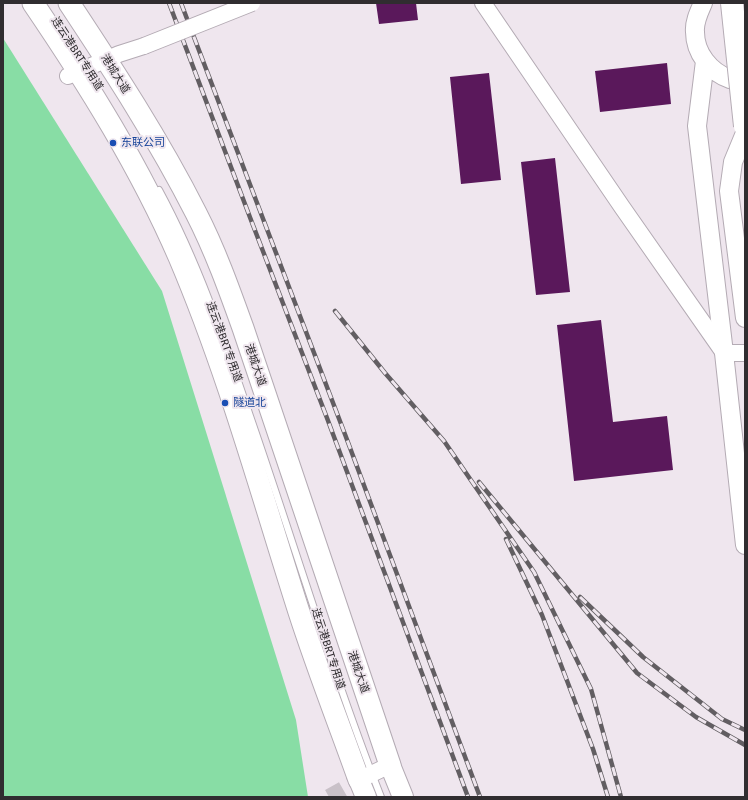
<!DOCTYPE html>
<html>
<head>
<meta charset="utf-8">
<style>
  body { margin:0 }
  #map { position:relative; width:748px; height:800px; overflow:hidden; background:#efe6ee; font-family:"Fira Sans",sans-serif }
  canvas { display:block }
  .frame { position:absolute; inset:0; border:4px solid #302d30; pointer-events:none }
</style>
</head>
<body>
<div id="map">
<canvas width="748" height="800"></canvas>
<div class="frame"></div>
</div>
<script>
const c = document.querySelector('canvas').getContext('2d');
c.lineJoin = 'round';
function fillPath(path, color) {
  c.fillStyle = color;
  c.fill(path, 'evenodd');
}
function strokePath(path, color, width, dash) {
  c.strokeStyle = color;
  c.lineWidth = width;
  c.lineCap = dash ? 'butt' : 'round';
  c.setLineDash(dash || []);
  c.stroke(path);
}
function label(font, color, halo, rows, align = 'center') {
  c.font = font + ' "Fira Sans","Noto Sans SC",sans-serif';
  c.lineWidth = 4;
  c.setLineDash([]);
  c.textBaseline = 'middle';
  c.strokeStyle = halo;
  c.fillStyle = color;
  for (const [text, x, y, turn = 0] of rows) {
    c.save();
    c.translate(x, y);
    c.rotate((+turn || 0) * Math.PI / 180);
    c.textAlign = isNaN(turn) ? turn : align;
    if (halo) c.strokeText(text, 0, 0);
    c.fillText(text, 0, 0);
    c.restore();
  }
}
const green = new Path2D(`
  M3 38 162 291 296 720 308 797H3Z`);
const building = new Path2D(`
  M376 3H416L418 20 379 24Z
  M667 63 671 104 600 112 595 71Z
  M489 73 501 180 461 184 450 77Z
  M555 158 570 292 536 295 521 162Z
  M601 320 613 422 667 416 673 470 574 481 557 325Z`);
const tertiaryTunnel = new Path2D(`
  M329 797 359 780`);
const service = new Path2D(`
  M159 190C198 262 224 339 250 416 294 543 332 672 381 797`);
const tertiary = new Path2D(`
  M483 3 622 207 724 353H745
  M68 76 119 54 144 46
  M359 780 390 765`);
const secondary = new Path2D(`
  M703 3C699 12 694 22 695 32 695 53 710 72 730 79 734 80 740 80 745 81
  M705 61 697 126 724 353 745 545
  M745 133 733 162 729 191 745 318`);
const primary = new Path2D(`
  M390 765 403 797
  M359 780 366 797`);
const trunk = new Path2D(`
  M33 3C88 84 140 167 179 257 228 372 261 493 299 612 317 668 339 724 359 780
  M69 3C114 71 159 140 196 213 215 250 229 289 243 328L390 765`);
const rail = new Path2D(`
  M169 3 251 220 327 418 468 797
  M181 3 346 437 480 797
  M335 311 385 373 444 441 534 572 591 689 621 797
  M479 482 637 673 696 717 745 745
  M506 539 542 615 593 749 608 797
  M580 597 643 657 722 719 745 730`);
const tertiaryBridge = new Path2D(`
  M144 46 252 3`);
const motorwayBridge = new Path2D(`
  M732 3 745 126`);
const markers = [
  [113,143,4,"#1a4fb4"],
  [225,403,4,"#1a4fb4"]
];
const streetNames = [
  ["连云港BRT专用道",77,54,57],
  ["港城大道",115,74,58],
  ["连云港BRT专用道",224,342,70],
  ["港城大道",255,365,71],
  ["连云港BRT专用道",328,649,72],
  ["港城大道",358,672,71]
];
const transitNames = [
  ["东联公司",121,143],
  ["隧道北",233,403]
];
fillPath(green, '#88dda5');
fillPath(building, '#5a185b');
strokePath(tertiaryTunnel, '#c9c1c8', 16, [16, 8]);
strokePath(service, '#b4abb4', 8);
strokePath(tertiary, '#b4abb4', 18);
strokePath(secondary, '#b4abb4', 20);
strokePath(primary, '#b4abb4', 22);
strokePath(trunk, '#b4abb4', 23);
strokePath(service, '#fff', 6);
strokePath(tertiary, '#fff', 16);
strokePath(secondary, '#fff', 18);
strokePath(primary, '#fff', 20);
strokePath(trunk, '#fff', 21);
strokePath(rail, '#625e62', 4.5);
strokePath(rail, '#efe6ee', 3, [9]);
strokePath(tertiaryBridge, '#b4abb4', 18, []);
strokePath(motorwayBridge, '#b4abb4', 24, []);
strokePath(tertiaryBridge, '#fff', 16);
strokePath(motorwayBridge, '#fff', 22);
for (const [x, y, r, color] of markers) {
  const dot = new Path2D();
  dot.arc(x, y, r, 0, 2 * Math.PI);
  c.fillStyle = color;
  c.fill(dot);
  strokePath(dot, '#efe6ee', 1.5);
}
label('11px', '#302d30', '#efe6ee', streetNames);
label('11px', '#164399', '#efe6ee', transitNames, 'left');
</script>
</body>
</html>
